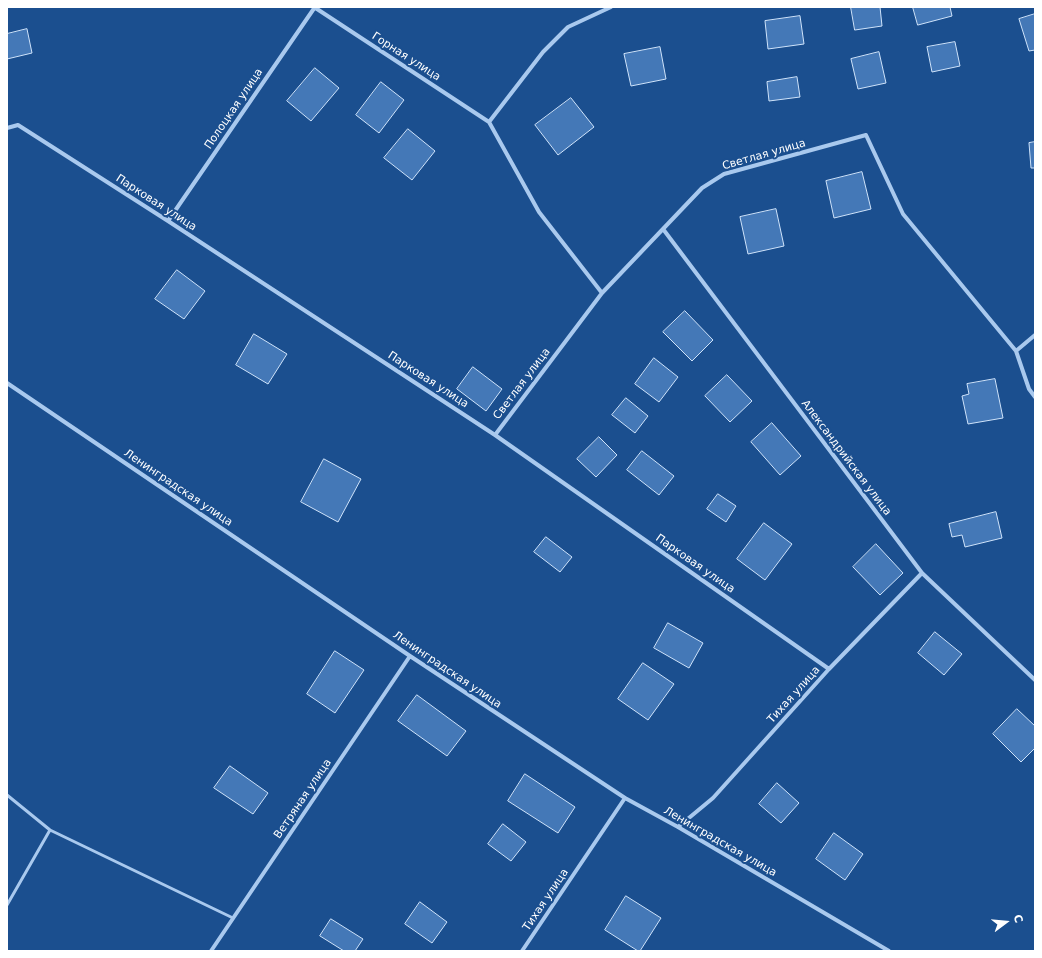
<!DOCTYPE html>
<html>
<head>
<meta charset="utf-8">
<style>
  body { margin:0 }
  #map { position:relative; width:1042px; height:958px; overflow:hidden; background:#1b4f8f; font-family:"DejaVu Sans",sans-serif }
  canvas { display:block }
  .frame { position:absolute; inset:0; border:8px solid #fff; pointer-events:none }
  .north { position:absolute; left:986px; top:902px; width:40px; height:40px; -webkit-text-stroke:3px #1b4f8f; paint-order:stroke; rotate:74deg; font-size:11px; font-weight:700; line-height:16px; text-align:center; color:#fff }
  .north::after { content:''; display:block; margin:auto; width:14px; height:18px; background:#fff; clip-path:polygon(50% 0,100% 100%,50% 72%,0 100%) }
</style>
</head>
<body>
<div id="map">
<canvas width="1042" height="958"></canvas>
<div class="frame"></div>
<div class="north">С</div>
</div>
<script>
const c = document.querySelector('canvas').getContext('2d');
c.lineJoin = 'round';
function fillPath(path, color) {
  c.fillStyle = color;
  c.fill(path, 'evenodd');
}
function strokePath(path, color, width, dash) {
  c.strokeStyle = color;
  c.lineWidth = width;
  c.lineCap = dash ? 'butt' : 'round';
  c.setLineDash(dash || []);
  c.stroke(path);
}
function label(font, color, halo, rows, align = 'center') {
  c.font = font + ' "DejaVu Sans",sans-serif';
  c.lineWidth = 4;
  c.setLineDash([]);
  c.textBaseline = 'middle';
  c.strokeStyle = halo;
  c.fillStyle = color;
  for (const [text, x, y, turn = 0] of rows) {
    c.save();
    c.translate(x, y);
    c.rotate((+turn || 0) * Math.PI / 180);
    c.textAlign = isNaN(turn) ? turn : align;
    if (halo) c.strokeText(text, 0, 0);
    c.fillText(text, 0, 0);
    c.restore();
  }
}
const building = new Path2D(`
  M851 7H880L882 26 855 30Z
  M913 7H950L952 16 918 25Z
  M1035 14V50L1029 51 1019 19Z
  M800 16 804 44 768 49 765 21Z
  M27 29 32 53 7 59V34Z
  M955 42 960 66 932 72 927 47Z
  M660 47 666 79 631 86 624 54Z
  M879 52 886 83 858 89 851 59Z
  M315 68 339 88 311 121 287 101Z
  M797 77 800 97 769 101 767 82Z
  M381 82 404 100 379 133 356 115Z
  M571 98 594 127 558 155 535 125Z
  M408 129 435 151 412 180 384 158Z
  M1035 142V168H1031L1029 143Z
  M862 172 871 209 834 218 826 181Z
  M776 209 784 246 748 254 740 217Z
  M177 270 205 291 184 319 155 299Z
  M685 311 713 340 692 361 663 332Z
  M254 334 287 354 268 384 236 365Z
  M654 358 678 377 659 402 635 384Z
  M473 367 502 389 486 411 457 389Z
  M727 375 752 401 730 422 705 396Z
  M995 379 1003 418 968 424 962 396 969 394 967 384Z
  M626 398 648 416 635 433 612 415Z
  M772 423 801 456 780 475 751 442Z
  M599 437 617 455 596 477 577 459Z
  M642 451 674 476 659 495 627 470Z
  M324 459 361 479 338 522 301 502Z
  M718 494 736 506 726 522 707 509Z
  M996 512 1002 538 965 547 962 535 952 537 949 524Z
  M764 523 792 544 765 580 737 559Z
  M546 537 572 557 560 572 534 552Z
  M876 544 903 573 880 595 853 567Z
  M668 623 703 643 689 668 654 648Z
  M935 632 962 654 944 675 918 653Z
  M335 651 364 670 335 713 307 694Z
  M643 663 674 684 648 720 618 699Z
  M417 695 466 731 447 756 398 721Z
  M1017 709 1035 726V748L1021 762 993 734Z
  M230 766 268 793 253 814 214 788Z
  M525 774 575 807 558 833 508 801Z
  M777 783 799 803 781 823 759 804Z
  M503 824 526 842 511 861 488 844Z
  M834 833 863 854 845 880 816 859Z
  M626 896 661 918 640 951H638L605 930Z
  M420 902 447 922 432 943 405 924Z
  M331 919 363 939 355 951H344L320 936Z`);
const service = new Path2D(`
  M7 795 50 830 233 918
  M7 905 50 830`);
const minor = new Path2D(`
  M314 7 489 122 539 212 602 293
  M489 122 543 52 568 27 611 7
  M7 128 18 125 168 221 495 435 829 669
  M168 221 315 7
  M663 229 922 573 1035 680
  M1035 335 1016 351 1029 389 1035 397
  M7 383 410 656 625 798 678 827 889 951
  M495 435 602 293 702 188 724 174 866 135 903 214 1016 351
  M678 827 713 798 829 669 922 573
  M211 951 410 656
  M522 951 625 798`);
const streetNames = [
  ["Горная улица",406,57,33],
  ["Полоцкая улица",234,109,-56],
  ["Светлая улица",764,155,-16],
  ["Парковая улица",156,203,33],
  ["Парковая улица",428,380,33],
  ["Светлая улица",522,384,-53],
  ["Александрийская улица",846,458,53],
  ["Ленинградская улица",178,488,34],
  ["Парковая улица",695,564,35],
  ["Ленинградская улица",447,670,34],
  ["Тихая улица",794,695,-48],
  ["Ветряная улица",303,799,-56],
  ["Ленинградская улица",720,842,30],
  ["Тихая улица",546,900,-56]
];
fillPath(building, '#4478b7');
strokePath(building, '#cfe3fa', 1);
strokePath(service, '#a9c9ee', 3);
strokePath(minor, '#a9c9ee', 4);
label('11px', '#fff', '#1b4f8f', streetNames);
</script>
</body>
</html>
